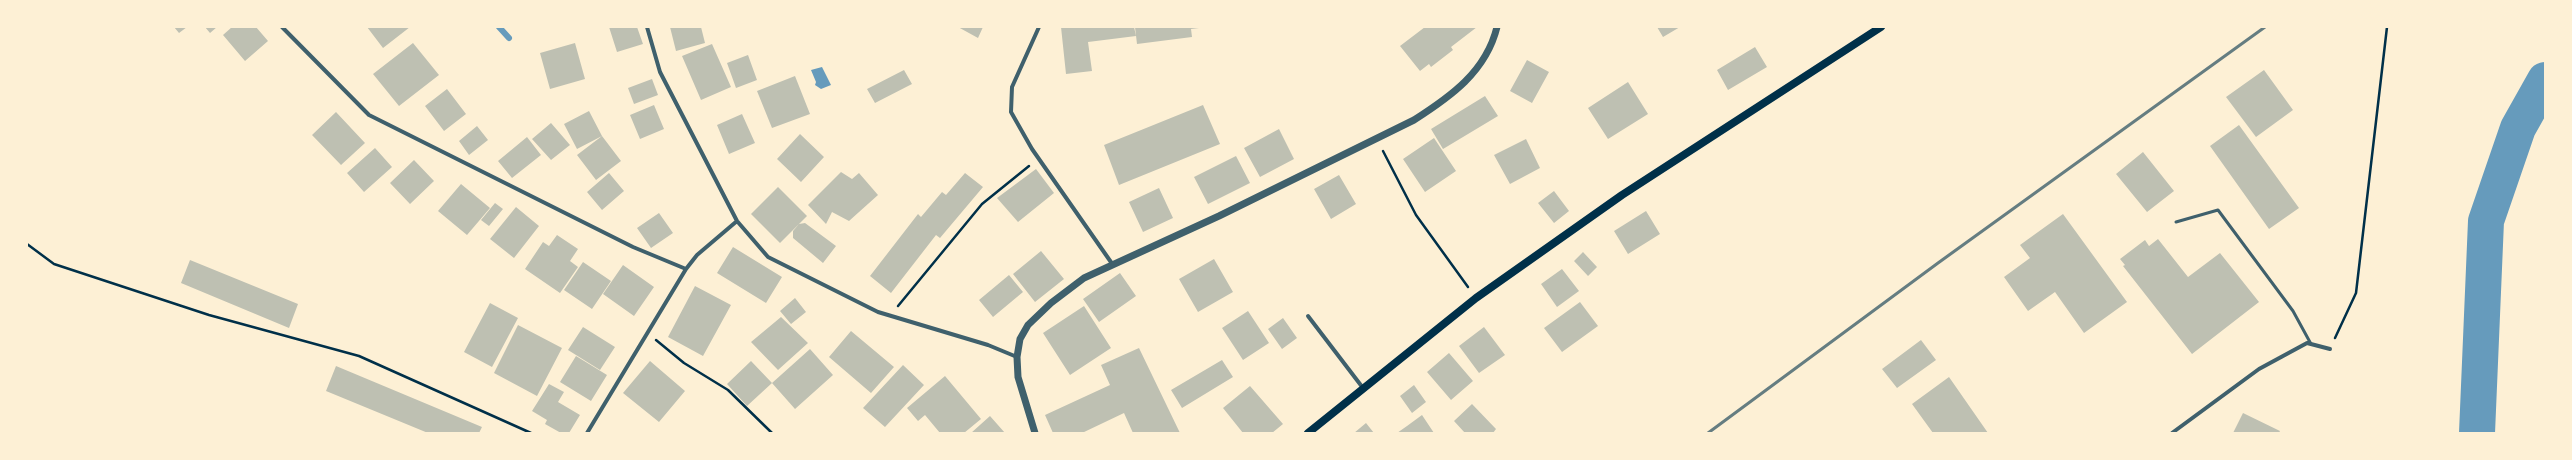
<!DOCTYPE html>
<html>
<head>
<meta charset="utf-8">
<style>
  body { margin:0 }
  #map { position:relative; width:2572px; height:460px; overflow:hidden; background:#fdf0d5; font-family:Poppins,sans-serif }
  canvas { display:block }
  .frame { position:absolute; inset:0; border:28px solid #fdf0d5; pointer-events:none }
</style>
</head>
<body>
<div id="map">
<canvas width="2572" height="460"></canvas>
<div class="frame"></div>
</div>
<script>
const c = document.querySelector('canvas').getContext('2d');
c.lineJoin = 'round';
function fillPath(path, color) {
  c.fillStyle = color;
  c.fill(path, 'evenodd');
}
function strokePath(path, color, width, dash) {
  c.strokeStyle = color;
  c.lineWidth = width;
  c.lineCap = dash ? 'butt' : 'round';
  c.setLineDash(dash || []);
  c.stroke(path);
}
const water = new Path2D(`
  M822 67 831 85 821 89 815 85 816 82 811 70Z`);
const stream = new Path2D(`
  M499 27 509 38`);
const river = new Path2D(`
  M2477 433 2486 221 2518 128 2545 80`);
const building = new Path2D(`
  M174 27H187L179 33Z
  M205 27H217L210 33Z
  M232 27H256L268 41 245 61 223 35Z
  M367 27H410L383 48Z
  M609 27H637L643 44 617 52Z
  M670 27H701L705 43 676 51Z
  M958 27H983L978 38Z
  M1061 27H1134L1136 36 1088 42 1092 71 1066 74Z
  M1135 27H1199V28L1191 29 1192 37 1137 44Z
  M1425 27H1477L1451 47 1453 50 1431 67 1429 64 1420 71 1400 46Z
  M1657 27H1680L1663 37Z
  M413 43 439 75 399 106 373 74Z
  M575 43 585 79 550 89 540 53Z
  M712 44 731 87 701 100 682 56Z
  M1755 47 1767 67 1728 90 1717 70Z
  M748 55 757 80 736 88 727 63Z
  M1527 60 1549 72 1532 103 1510 91Z
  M904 70 912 84 875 103 867 89Z
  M2264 70 2293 110 2256 137 2226 97Z
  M795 76 810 114 772 128 757 91Z
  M652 79 658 95 634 104 628 88Z
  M1628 82 1648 114 1608 139 1588 108Z
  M447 89 466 114 444 131 425 106Z
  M1485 96 1498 116 1443 149 1431 129Z
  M654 105 664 129 640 139 630 115Z
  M1203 105 1220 144 1119 185 1104 145Z
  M589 111 602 136 577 149 564 124Z
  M336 112 365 143 341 165 312 135Z
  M742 114 755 143 729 154 717 125Z
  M551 123 570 145 551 160 532 139Z
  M2239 125 2299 208 2269 229 2210 146Z
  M477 126 488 140 469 155 459 141Z
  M1279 129 1294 159 1260 177 1244 148Z
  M800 134 824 157 801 182 777 159Z
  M602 136 621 161 596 180 577 155Z
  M527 137 541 155 512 178 498 161Z
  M1434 138 1456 171 1425 192 1403 159Z
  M1526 139 1540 168 1510 184 1494 155Z
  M375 148 392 167 364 192 347 173Z
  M2143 152 2174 191 2147 212 2116 174Z
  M1236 156 1250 183 1208 204 1194 177Z
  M414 160 434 181 410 204 390 183Z
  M1036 169 1054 193 1018 222 997 198Z
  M841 172 852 179 859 173 878 195 849 221 832 212 826 224 808 205Z
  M609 173 624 191 602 210 587 192Z
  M965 173 983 187 940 238 936 235 891 293 870 276 918 214 921 217 942 192 946 195Z
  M1339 175 1356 204 1331 219 1314 189Z
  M461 184 490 208 467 235 438 211Z
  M778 187 807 216 780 243 751 214Z
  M1159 188 1173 218 1143 232 1129 202Z
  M1554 191 1569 211 1554 223 1538 203Z
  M495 203 503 209 489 226 481 220Z
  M516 207 539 226 514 258 490 239Z
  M1646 211 1660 234 1628 254 1614 231Z
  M659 213 673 233 651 248 637 228Z
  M2063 214 2127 302 2084 333 2055 292 2028 311 2004 277 2030 258 2020 245Z
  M805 223 836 246 823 263 793 238V231L799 224Z
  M557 235 578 249 570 261 578 267 560 293 525 269 543 242 549 246Z
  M2158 239 2188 277 2220 253 2259 302 2192 354 2123 266 2125 265 2120 259 2145 240 2149 246Z
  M733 247 782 277 766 303 717 273Z
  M1041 251 1064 279 1035 302 1013 274Z
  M1583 252 1597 267 1588 276 1574 261Z
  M1214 259 1233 292 1198 312 1179 279Z
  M190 260 298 304 289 328 181 283Z
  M583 262 611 281 592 309 564 290Z
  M623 265 654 287 634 316 603 294Z
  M1562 269 1579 291 1557 307 1541 284Z
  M1120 273 1136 296 1099 322 1083 299Z
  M1009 275 1023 292 993 317 979 300Z
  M695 286 731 305 703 356 668 337Z
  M795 298 806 312 791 324 780 311Z
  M1580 302 1598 326 1562 352 1544 328Z
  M490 303 518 318 492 367 464 352Z
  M1084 306 1111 348 1070 375 1043 333Z
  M1248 311 1269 343 1243 360 1222 328Z
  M781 317 808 343 778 370 751 342Z
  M1283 318 1297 338 1282 349 1268 329Z
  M518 325 562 348 537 396 494 373Z
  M583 327 615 347 600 370 568 350Z
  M1484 327 1505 355 1479 373 1459 346Z
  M851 331 894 367 871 393 829 357Z
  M1921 340 1936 360 1897 388 1882 369Z
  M1139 348 1180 433H1133L1124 413 1082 433H1053L1045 415 1110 385 1101 365Z
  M810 349 833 375 795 409 772 383Z
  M1449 353 1473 381 1451 400 1427 372Z
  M576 356 607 375 591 401 560 382Z
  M1222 360 1233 377 1182 408 1171 390Z
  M650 361 685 391 659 422 623 393Z
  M751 361 772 383 747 406 727 384Z
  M903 365 924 385 885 427 863 408Z
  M336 366 482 427 479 433H428L326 391Z
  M945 376 981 419 964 433H940L925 415 918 421 907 408Z
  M1949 377 1988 433H1933L1912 404Z
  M549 384 564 392 558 402 580 415 569 433H561L545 424 547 420 532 411Z
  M1414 385 1426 402 1412 413 1400 396Z
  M1250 386 1283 424 1272 433H1243L1223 408Z
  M1472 404 1496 429 1493 433H1465L1454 421Z
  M2243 413 2280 431 2279 433H2233Z
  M1422 415 1434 433H1397L1407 426Z
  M990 416 1005 433H971Z
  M1366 423 1374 433H1354Z`);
const path = new Path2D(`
  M1383 151 1416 215 1468 287
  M27 244 54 264 209 315 359 356 531 433
  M898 306 982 204 1029 166
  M2335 338 2356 293 2387 27
  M656 340 684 363 728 390 772 433`);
const service = new Path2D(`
  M2176 222 2218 210 2293 311 2311 344`);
const minor = new Path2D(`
  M282 27 369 115 633 247 686 269
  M647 27 660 72 737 221 768 257 878 312 988 345 1017 357
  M1039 27 1012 87 1011 112 1032 149 1113 265
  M1308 316 1363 388
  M587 433 686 269 697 255 737 221
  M2172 433 2259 369 2307 343 2330 349`);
const tertiary = new Path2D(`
  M1035 433 1018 377 1017 357 1020 339 1028 325 1051 303 1084 278 1219 216 1414 120C1450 97 1486 72 1497 27`);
const secondary = new Path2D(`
  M1308 433 1476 298 1622 195 1881 27`);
const rail = new Path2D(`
  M1708 433 1938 263 2265 27`);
fillPath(water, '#669bbc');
strokePath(stream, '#669bbc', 6);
strokePath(river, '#669bbc', 36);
fillPath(building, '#bec0b2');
strokePath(path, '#003049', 2.5);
strokePath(service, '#3f606c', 3);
strokePath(minor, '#3f606c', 4);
strokePath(tertiary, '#3f606c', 7);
strokePath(secondary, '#003049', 8);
strokePath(rail, '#657d81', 3);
</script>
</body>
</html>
